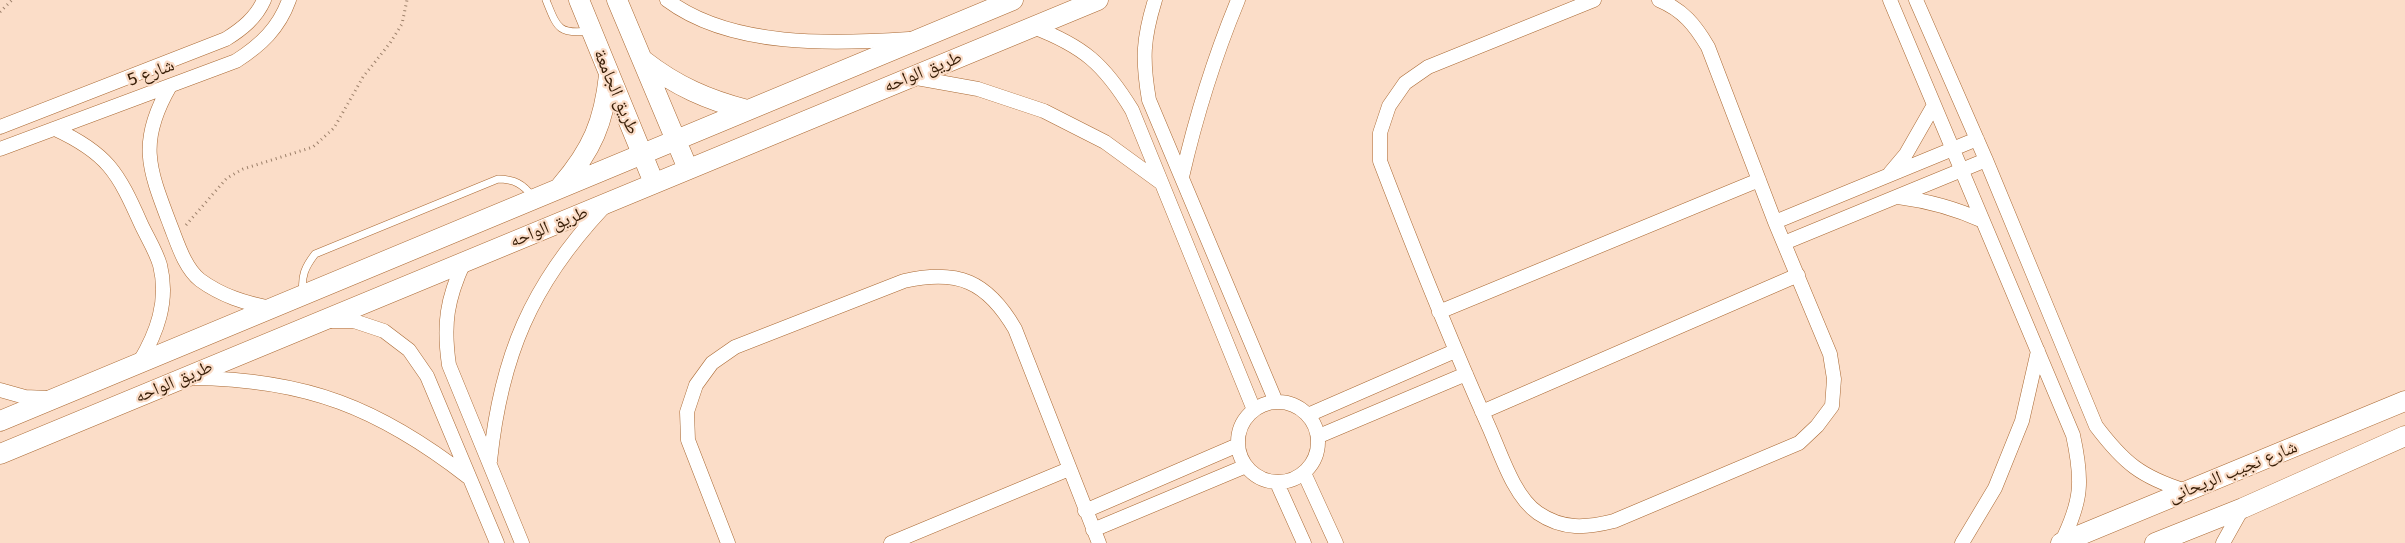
<!DOCTYPE html>
<html>
<head>
<meta charset="utf-8">
<style>
  body { margin:0 }
  canvas { display:block; background:#fbddc8 }
</style>
</head>
<body>
<canvas width="2405" height="543"></canvas>
<script>
const c = document.querySelector('canvas').getContext('2d');
c.lineJoin = 'round';
function strokePath(path, color, width, dash) {
  c.strokeStyle = color;
  c.lineWidth = width;
  c.lineCap = dash ? 'butt' : 'round';
  c.setLineDash(dash || []);
  c.stroke(path);
}
function label(font, color, halo, rows, align = 'center') {
  c.font = font + ' "Fira Sans","Noto Naskh Arabic",sans-serif';
  c.lineWidth = 4.5;
  c.setLineDash([]);
  c.textBaseline = 'middle';
  c.strokeStyle = halo;
  c.fillStyle = color;
  for (const [text, x, y, turn = 0] of rows) {
    c.save();
    c.translate(x, y);
    c.rotate((+turn || 0) * Math.PI / 180);
    c.textAlign = isNaN(turn) ? turn : align;
    if (halo) c.strokeText(text, 0, 0);
    c.fillText(text, 0, 0);
    c.restore();
  }
}
const path = new Path2D(`
  M0 12 12 0
  M186 225 227 178 243 169 313 147 334 128 363 77 390 43 402 24 407 0`);
const lane = new Path2D(`
  M546 0C557 27 558 35 589 31
  M303 292C301 276 305 267 315 254L498 179C514 179 523 184 533 197`);
const street = new Path2D(`
  M667 0C731 48 833 44 909 39
  M1155 0C1143 39 1142 59 1149 100L1276 402
  M1594 0 1428 67 1405 83 1389 106 1380 133V161L1390 187C1421 267 1453 346 1488 425 1500 451 1513 496 1538 513 1563 530 1586 528 1614 521L1799 443 1817 426 1832 406 1834 379 1830 354 1775 222 1708 47C1695 25 1683 10 1659 0
  M1890 0 2073 435C2083 481 2082 501 2061 543
  M1916 0 1986 160 2096 426C2124 463 2141 477 2186 491
  M1033 27C1083 46 1104 64 1132 110L1254 410
  M911 77 978 89 1044 111 1105 142 1160 182
  M170 86C137 143 149 169 171 227 178 245 185 268 200 280 222 296 245 303 271 308
  M0 127 226 39C242 29 256 18 264 0
  M55 129C107 153 118 172 141 224 147 237 156 251 160 265 169 301 157 333 139 363
  M0 149 236 61C261 45 279 28 289 0
  M1890 173 1906 154 1934 105
  M1182 177C1196 116 1214 58 1238 0
  M1898 197C1929 201 1955 208 1983 221
  M1775 222 1977 139
  M1784 243 1986 160
  M464 262C447 299 443 324 449 365L522 543
  M1439 312 1759 180
  M331 321H354L384 331 409 350 427 376 497 543
  M192 378C306 379 379 408 468 477
  M0 390 25 397 48 398
  M1238 442a40 40 0 1 1 80 0a40 40 0 1 1-80 0Z
  M1482 412 1798 275
  M1308 415 1455 351
  M1319 436 1466 374
  M490 461C501 356 531 285 603 208
  M1304 473 1336 543
  M1277 483 1304 543
  M1085 511 1238 445
  M1093 530 1246 466
  M728 543 688 440 687 412 696 385 712 363 735 347 904 281C958 269 987 281 1015 329L1099 543
  M891 543 1069 469
  M1962 543 1995 488 2022 421 2038 351
  M2223 543 2242 509`);
const secondary = new Path2D(`
  M579 0 654 183
  M617 0 688 169
  M644 61C676 86 708 100 747 110
  M561 186C592 150 604 122 609 75
  M0 421 1013 0
  M0 454 1098 0
  M2061 543 2405 401
  M2155 543 2243 508 2405 436`);
const streetNames = [
  ["طريق الواحه",923,72,-22],
  ["شارع 5",151,73,-20],
  ["طريق الجامعة",616,92,67],
  ["طريق الواحه",549,227,-22],
  ["طريق الواحه",174,382,-23],
  ["شارع نجيب الريحانى",2233,472,-22]
];
strokePath(lane, '#a96832', 8);
strokePath(street, '#a96832', 15);
strokePath(secondary, '#a96832', 21);
strokePath(path, '#9d816b', 3, [1, 4]);
strokePath(lane, '#fff', 7);
strokePath(street, '#fff', 14);
strokePath(secondary, '#fff', 20);
label('18px', '#371d06', '#fbddc8', streetNames);
</script>
</body>
</html>
